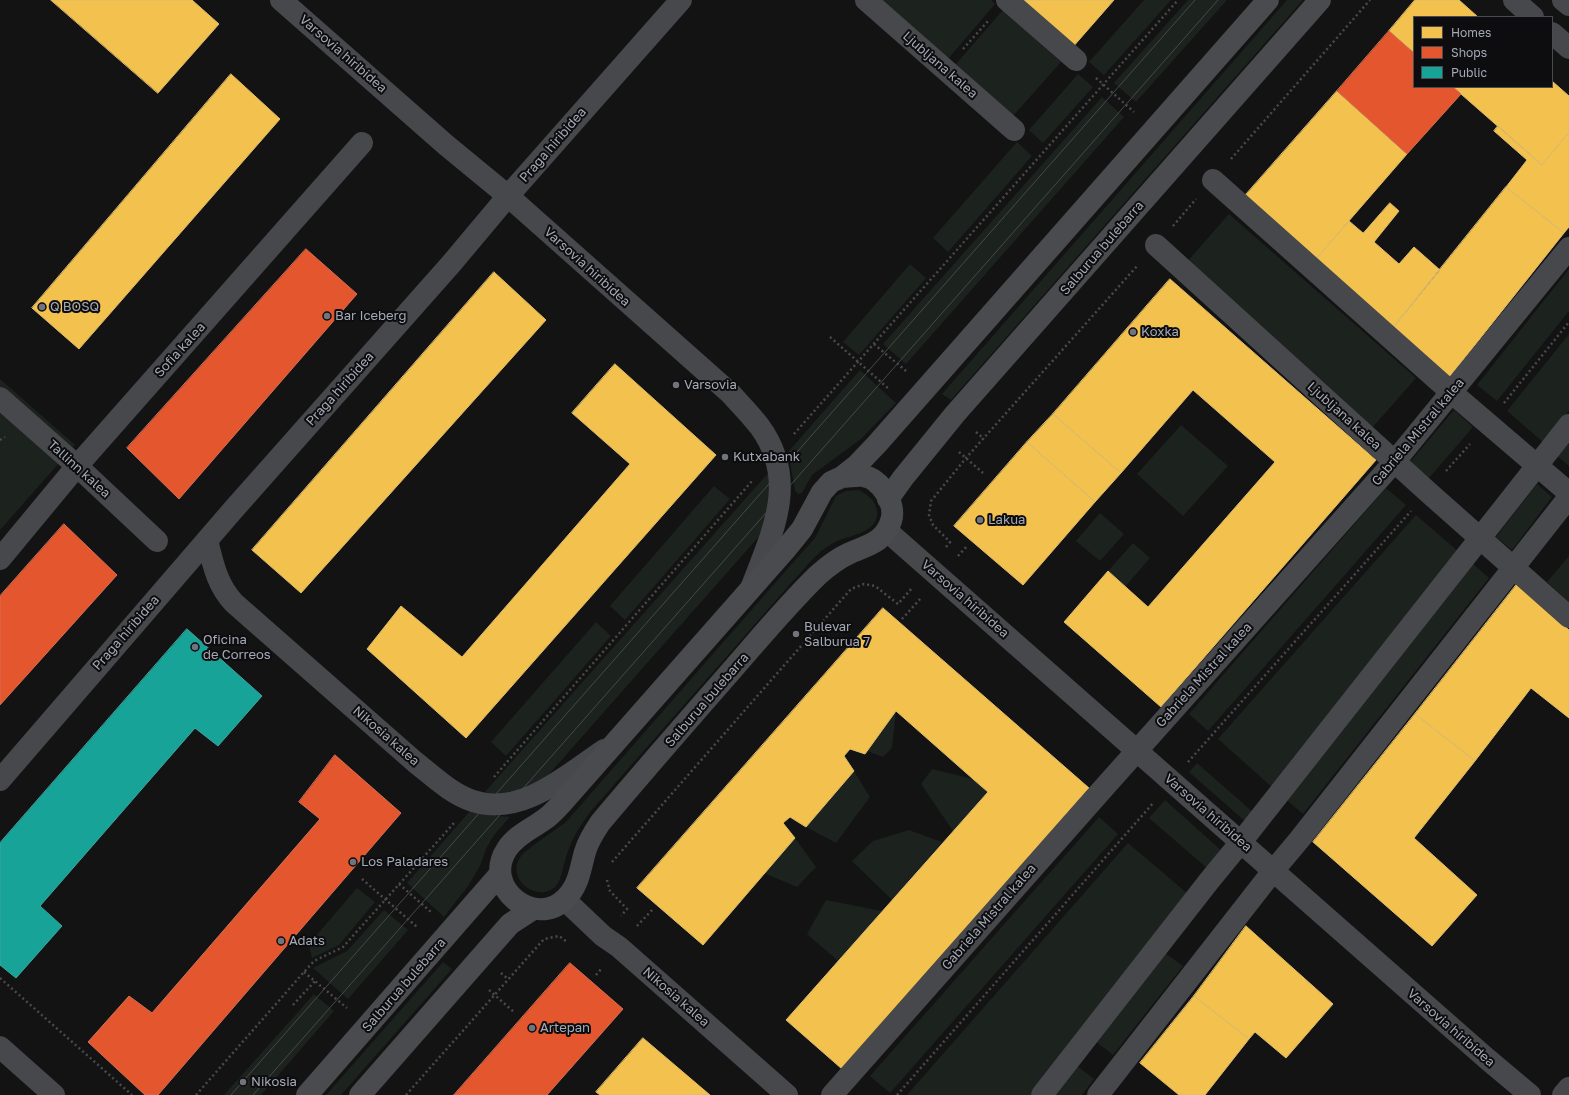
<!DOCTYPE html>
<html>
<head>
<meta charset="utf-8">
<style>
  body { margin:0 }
  #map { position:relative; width:1569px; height:1095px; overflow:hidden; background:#131313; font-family:"Golos Text",sans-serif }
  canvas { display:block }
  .legend { position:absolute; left:1413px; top:16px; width:140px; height:72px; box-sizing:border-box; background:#0d0d0f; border:1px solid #494b51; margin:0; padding:5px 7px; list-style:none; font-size:12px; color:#a4a9b5 }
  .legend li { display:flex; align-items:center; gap:8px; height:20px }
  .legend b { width:20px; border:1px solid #494b51 }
</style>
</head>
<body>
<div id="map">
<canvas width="1569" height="1095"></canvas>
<ul class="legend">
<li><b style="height:11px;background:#f2c14e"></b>Homes</li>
<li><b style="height:11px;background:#e4572e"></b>Shops</li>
<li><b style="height:11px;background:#17a398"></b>Public</li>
</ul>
</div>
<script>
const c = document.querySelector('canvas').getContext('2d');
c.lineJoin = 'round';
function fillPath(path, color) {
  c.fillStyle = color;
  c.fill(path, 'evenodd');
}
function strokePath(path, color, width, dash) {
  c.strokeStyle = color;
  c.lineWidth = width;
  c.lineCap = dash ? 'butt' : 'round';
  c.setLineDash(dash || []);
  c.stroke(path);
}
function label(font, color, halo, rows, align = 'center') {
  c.font = font + ' "Golos Text",sans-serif';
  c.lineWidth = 4;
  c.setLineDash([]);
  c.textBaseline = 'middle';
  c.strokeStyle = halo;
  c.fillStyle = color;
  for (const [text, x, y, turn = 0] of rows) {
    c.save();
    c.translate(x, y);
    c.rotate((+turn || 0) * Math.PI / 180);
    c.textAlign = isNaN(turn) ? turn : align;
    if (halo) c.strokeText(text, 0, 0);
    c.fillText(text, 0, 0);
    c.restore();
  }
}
const green = new Path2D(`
  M881 0H991L995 4 948 59Z
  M1144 0H1171L1104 75 1089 62Z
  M1188 0H1227L1136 102 1114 83Z
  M1287 0H1303L951 400 942 394Z
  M1003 10 1061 62 1013 116 955 65Z
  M1078 74 1093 87 1043 143 1029 130Z
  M1102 97 1124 117 906 364 883 344Z
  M1017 142 1032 156 948 252 933 238Z
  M1229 214 1416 378 1372 428 1185 264Z
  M910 264 926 278 859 355 843 342Z
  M1569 269V311L1497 401 1477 385Z
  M1569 334V411L1544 443 1507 411Z
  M860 370 896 403 861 439 812 475 802 493 798 494 795 491 788 452Z
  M0 379 75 445 0 530Z
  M1454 410 1473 427 1429 478 1410 462Z
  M1181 425 1228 466 1183 516 1137 474Z
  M1569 434V466L1554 453Z
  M770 471 772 487 762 533 543 781 514 795 483 794Z
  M1537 484 1552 497 1512 550 1496 537Z
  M714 486 730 499 625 620 610 606Z
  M1386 488 1406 505 1208 731 1189 714Z
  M859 490C868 495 875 500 877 510 880 532 852 535 837 541 833 543 828 546 824 549 812 558 802 572 792 582L591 811C575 833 570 842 563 868 561 875 560 883 554 888 535 902 505 878 521 856 529 847 554 831 565 823L789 567 815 538 836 496 846 491Z
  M1100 513 1124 534 1100 561 1076 541Z
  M1416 515 1459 552 1273 788 1218 739Z
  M1133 543 1150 558 1125 587 1108 571Z
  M1569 556V602L1547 582Z
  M1472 563 1489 578 1303 814 1283 797Z
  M596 622 611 636 506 756 491 742Z
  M896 711 892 748 883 757 867 751Z
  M1197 763 1254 813 1246 822 1189 772Z
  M932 769 973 779 988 792 953 831 921 784Z
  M854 771 870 797 836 843 806 827Z
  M1165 800 1223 852 1208 869 1149 818Z
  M470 811 486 815 510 817 494 835 486 849 480 866 468 886 444 917 407 883Z
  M1099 817 1118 834 890 1093 870 1076Z
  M909 830 942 842 892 900 852 861 873 841Z
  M795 838 816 867 797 887 764 873Z
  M1128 843 1188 894 1031 1095H907Z
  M357 888 375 902 339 945 312 958 309 944Z
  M826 900 882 911 838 961 807 934Z
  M384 910 408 930 348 999 313 968 347 951Z
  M1165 953 1183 966 1113 1055 1095 1041Z
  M443 962 452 969 341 1095H326Z
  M314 994 334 1011 261 1095H224Z
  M1076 1065 1094 1079 1082 1095H1052Z`);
const homes = new Path2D(`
  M51 0H192L219 24 158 93Z
  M1018 0H1114L1072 48Z
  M1415 0H1459L1478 17H1414V53L1389 31Z
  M231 74 280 119 79 349 32 308Z
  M1552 81 1569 96V132L1542 165 1453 87H1552Z
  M1337 91 1407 154 1315 260 1243 198Z
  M1498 126 1542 165 1569 132V227L1564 233 1506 187 1527 160 1494 131Z
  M1506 187 1564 233 1448 379 1392 329Z
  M1390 203 1399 211 1374 242 1399 264 1414 247 1440 270 1392 329 1315 260 1349 221 1363 233Z
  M494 272 546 320 301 593 252 550Z
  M1170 279 1376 460 1161 707 1064 622 1108 571 1148 607 1275 462 1193 390 1121 473 1053 414Z
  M615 364 716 455 466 738 367 649 401 606 462 657 630 464 572 413Z
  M1053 414 1121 473 1095 502 1027 442Z
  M1027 442 1095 502 1023 585 954 526Z
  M1517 584 1569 630V718L1531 688 1475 761 1415 714Z
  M883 608 1089 788 842 1069 786 1020 988 792 973 779 896 711 865 754 850 749 844 756 854 771 806 827 790 817 783 823 795 838 703 945 637 888Z
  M1415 714 1475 761 1414 838 1477 895 1432 946 1313 842Z
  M1246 926 1333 1004 1286 1058 1255 1032 1249 1039 1194 996Z
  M1194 996 1249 1039 1205 1095H1179L1140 1063Z
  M643 1038 710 1095H600L596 1092Z`);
const shops = new Path2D(`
  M1389 31 1414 53V87H1453L1461 94 1407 154 1337 91Z
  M306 249 357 294 179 499 127 448Z
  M64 524 117 575 0 705V596Z
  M335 755 401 813 158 1095H145L88 1042 129 996 152 1013 320 819 299 802Z
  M570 963 623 1009 547 1095H454Z`);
const public = new Path2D(`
  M187 629 262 696 218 746 195 728 40 906 62 926 16 978 0 965V843Z`);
const path = new Path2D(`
  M963 49 989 20
  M1096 78 1134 112
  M1231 159 1370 0
  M1173 226 1196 199
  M830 337 890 390
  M874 344 906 371
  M1504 403 1569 322
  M976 432 984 439
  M794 434 1178 0
  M0 440 5 437
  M959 452 983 473
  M1446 471 1470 444
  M946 547 950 542 933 525 929 515 931 501 966 458 1138 265
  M958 556 968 545
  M902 619 921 598
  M1188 762 1411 511
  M494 777 752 481
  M612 862 851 589 864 584 875 586 898 604 912 588
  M362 879 417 927
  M607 880 610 891 627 909 621 916
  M399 884 431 912
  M637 926 652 910
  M304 972 347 1008
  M501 973 508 979
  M596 975 602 968
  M0 978 132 1095
  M489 990 514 1012
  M293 1005 315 981
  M196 1095 304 972 314 961 343 947 454 823
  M406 1095 544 939 559 936 567 942
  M897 1095 1154 802`);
const minor = new Path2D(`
  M281 0 446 145 508 196 730 393C740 404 751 415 760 427 799 481 772 533 752 586
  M866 0 1014 130
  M1007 0 1076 60
  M1514 0 1533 17
  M1563 0 1569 5
  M1552 33 1569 48
  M1213 180 1451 392 1569 493
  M1156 245 1428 492 1569 617
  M0 398 77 466 157 541
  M887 531 1486 1058 1530 1095
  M207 540C213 564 217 585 234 603L415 762C433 776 451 794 473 801 521 817 567 775 604 750
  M0 559 77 466 362 143
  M0 780 233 510 451 264 508 196 681 0
  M565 900 603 936 619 947 787 1095
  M0 1047 54 1095
  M832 1095 1101 791 1395 461 1569 248
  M1042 1095 1209 881 1241 842 1569 425
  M1098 1095 1273 871 1299 840 1569 497
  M1563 1095 1569 1088`);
const major = new Path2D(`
  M842 477C849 477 857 475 863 476 880 478 897 504 891 521 884 543 867 545 848 554 837 559 827 567 818 575 785 607 755 644 725 678 683 726 641 774 600 823 594 832 588 841 585 852 580 869 579 886 565 899 536 929 481 888 507 849 516 835 533 828 545 819 551 815 556 809 561 804L785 550 802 529 822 492 831 482 842 477 856 466 877 444 1268 0
  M888 499 903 478 955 414 1320 0
  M307 1095 500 874
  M360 1095 510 924 533 909`);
const tram = new Path2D(`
  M231 1095 1195 0
  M253 1095 1218 0`);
const markers = [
  [42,307,4,"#71747c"],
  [327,316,4,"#71747c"],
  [1133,332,4,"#71747c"],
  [676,385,4,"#71747c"],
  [725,457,4,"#71747c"],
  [980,520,4,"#71747c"],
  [796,634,4,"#71747c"],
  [195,647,4,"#71747c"],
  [353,862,4,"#71747c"],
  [281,941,4,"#71747c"],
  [532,1028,4,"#71747c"],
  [243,1082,4,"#71747c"]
];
const streetNames = [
  ["Varsovia hiribidea",343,54,41],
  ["Ljubljana kalea",940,65,41],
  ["Praga hiribidea",553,145,-49],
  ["Salburua bulebarra",1102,248,-49],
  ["Varsovia hiribidea",587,267,42],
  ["Sofia kalea",180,350,-48],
  ["Praga hiribidea",340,389,-48],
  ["Ljubljana kalea",1344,416,42],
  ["Gabriela Mistral kalea",1418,432,-50],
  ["Tallinn kalea",79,469,42],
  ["Varsovia hiribidea",965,599,41],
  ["Praga hiribidea",126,633,-49],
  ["Gabriela Mistral kalea",1204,675,-48],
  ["Salburua bulebarra",707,700,-49],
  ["Nikosia kalea",386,736,41],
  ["Varsovia hiribidea",1208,813,41],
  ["Gabriela Mistral kalea",989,917,-49],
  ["Salburua bulebarra",404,985,-49],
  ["Nikosia kalea",676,997,41],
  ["Varsovia hiribidea",1451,1028,41]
];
const poiNames = [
  ["Q BOSQ",50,307],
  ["Bar Iceberg",335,316],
  ["Koxka",1141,332],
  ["Varsovia",684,385],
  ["Kutxabank",733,457],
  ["Lakua",988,520],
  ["Bulevar",804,627],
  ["Salburua 7",804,642],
  ["Oficina",203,640],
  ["de Correos",203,655],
  ["Los Paladares",361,862],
  ["Adats",289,941],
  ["Artepan",540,1028],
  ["Nikosia",251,1082]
];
fillPath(green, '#1c221d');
fillPath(homes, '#f2c14e');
strokePath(homes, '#dbba6d', 1);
fillPath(shops, '#e4572e');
strokePath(shops, '#d17056', 1);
fillPath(public, '#17a398');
strokePath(public, '#41a5a1', 1);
strokePath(path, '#494a4e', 2.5, [2, 3]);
strokePath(minor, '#47484c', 22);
strokePath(major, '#494b4e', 22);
strokePath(tram, '#47494c', 1);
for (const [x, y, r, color] of markers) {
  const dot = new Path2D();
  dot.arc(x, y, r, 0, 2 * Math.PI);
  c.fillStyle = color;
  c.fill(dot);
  strokePath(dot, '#0d0d0f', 1.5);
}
label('13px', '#a4a9b5', '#0d0d0f', streetNames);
label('13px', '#a4a9b5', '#0d0d0f', poiNames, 'left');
</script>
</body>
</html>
